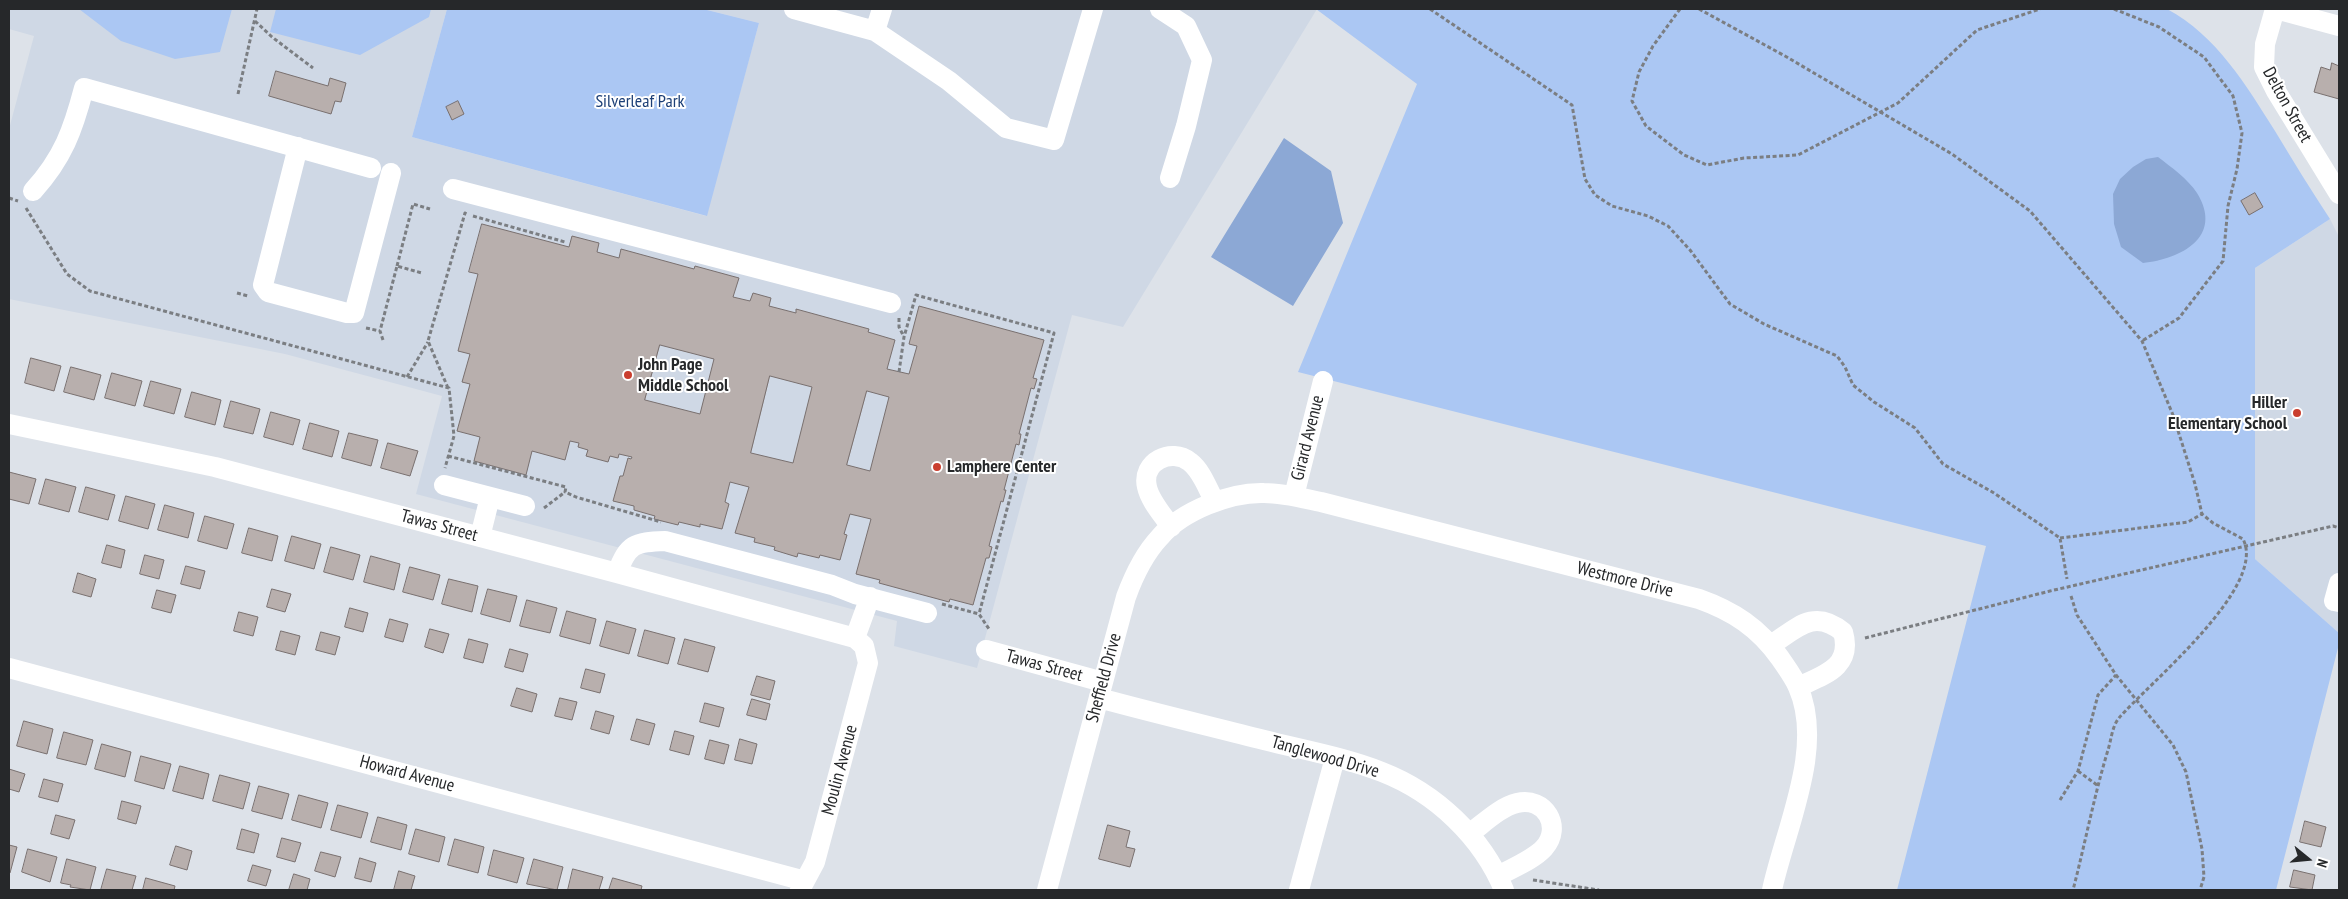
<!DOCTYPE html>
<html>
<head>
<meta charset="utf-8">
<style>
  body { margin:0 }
  #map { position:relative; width:2348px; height:899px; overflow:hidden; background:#dde2e9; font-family:"PT Sans Narrow",sans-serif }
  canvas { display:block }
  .frame { position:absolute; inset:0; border:10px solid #26282a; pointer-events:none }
  .north { position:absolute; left:2283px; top:834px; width:50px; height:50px; -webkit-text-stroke:4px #fff; paint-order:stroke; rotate:107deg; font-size:14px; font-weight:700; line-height:20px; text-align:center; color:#26282a }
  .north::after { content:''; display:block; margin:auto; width:18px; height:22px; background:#26282a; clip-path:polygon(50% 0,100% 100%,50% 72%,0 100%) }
</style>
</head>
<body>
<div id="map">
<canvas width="2348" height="899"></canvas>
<div class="frame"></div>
<div class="north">N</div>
</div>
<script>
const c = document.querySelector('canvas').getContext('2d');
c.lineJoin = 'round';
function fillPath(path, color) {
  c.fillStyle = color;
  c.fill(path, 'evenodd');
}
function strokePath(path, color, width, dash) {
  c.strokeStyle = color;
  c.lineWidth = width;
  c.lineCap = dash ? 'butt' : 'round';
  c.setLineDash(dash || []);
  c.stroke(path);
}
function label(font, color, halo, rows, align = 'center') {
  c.font = font + ' "PT Sans Narrow",sans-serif';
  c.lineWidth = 4;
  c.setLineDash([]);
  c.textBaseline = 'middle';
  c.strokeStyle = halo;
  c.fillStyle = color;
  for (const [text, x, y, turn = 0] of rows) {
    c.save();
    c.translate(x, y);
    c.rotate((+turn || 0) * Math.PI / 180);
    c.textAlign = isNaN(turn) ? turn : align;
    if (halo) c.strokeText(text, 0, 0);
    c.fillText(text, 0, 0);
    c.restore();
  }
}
const built = new Path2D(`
  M9 9H447L412 137 706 216 759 23 703 9H1317L1123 327 1072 315 977 668 894 646 897 621 416 494 442 396 285 354 9 299V129L34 36 9 29Z
  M2330 219 2339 237V633L2255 559V268Z`);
const green = new Path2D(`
  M79 9H232L220 52 175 59 121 41Z
  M276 9H431L429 17 360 55 270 32Z
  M447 9H703L759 23 707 216 412 137Z
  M1316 9H2167C2217 36 2246 85 2275 131 2293 161 2311 190 2330 219L2255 268V559L2339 633V644L2276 890H1897L1986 546 1298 372 1417 84Z`);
const water = new Path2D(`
  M1284 138 1331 171 1343 223 1293 306 1211 257Z
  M2158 157C2171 167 2188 179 2197 193 2224 237 2181 259 2143 263L2121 247 2114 224 2113 194 2120 179 2133 167 2146 159Z`);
const building = new Path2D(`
  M2332 63 2339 66V99L2314 92 2321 67 2330 70Z
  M276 71 328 86 330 78 346 83 341 102 335 101 331 114 269 96Z
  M458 101 464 114 452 120 446 107Z
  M2255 193 2263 207 2249 215 2241 201Z
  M482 224 569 247 572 236 599 243 597 252 619 258 621 249 694 269 695 266 739 278 733 297 750 301 753 293 771 298 769 306 796 313V309L869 329 868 332 895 340 887 369 909 374 917 346 909 344 919 306 1044 340 1033 378 1037 379 1034 389 1031 388 1019 434H1021L1019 445 1016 444 1004 490H1006L1003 502 1001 501 989 546 992 547 989 558H986L973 605 950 599 949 602 879 583 880 580 856 574 871 519 850 514 844 534 847 535 840 560 820 555 819 558 798 553 797 557 774 550 775 547 754 542 755 538 735 533 749 487 730 482 725 502 729 504 722 529 700 524V527L679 522 678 525 654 519 655 516 634 510V506L613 501 620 476H623L628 458 631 459 632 457 619 454 618 458 610 456 608 462 586 456 588 450 578 447 579 443 570 441 565 460 532 451 526 475 474 461 480 437 457 431 470 384 462 382 470 354 458 351 478 274 469 272ZM660 345 714 359 700 414 645 400ZM770 376 812 387 793 463 751 453ZM867 391 889 397 870 471 847 465Z
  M31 358 61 366 54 391 25 383Z
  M71 367 101 375 94 400 64 392Z
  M112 373 142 381 135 406 105 398Z
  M151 381 181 389 174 414 144 406Z
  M192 392 221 400 215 425 185 417Z
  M231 401 260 409 253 434 224 427Z
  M271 412 300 420 293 445 264 437Z
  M310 423 339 431 332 457 303 449Z
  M349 433 378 440 371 466 342 458Z
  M388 443 418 451 410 476 381 468Z
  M9 472 36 479 29 504 9 499Z
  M46 479 76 487 69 512 39 504Z
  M86 487 115 495 108 520 79 512Z
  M126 496 155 504 148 529 119 521Z
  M165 505 194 513 188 538 158 530Z
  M205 516 234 524 227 549 198 541Z
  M249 528 278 536 272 561 242 553Z
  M292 536 321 544 314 569 285 561Z
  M107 545 125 550 121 568 102 563Z
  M331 547 360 555 353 580 324 572Z
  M145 555 164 560 159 579 140 574Z
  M371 556 400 564 394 590 364 582Z
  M186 566 205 571 200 589 181 584Z
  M410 567 440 575 433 600 403 592Z
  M78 573 96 579 91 597 73 592Z
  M449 579 478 586 472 612 442 604Z
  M272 589 291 594 285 612 267 607Z
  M488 589 517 596 510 622 481 614Z
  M157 590 176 595 171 613 152 608Z
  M527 600 557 608 550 633 520 626Z
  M350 608 368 613 363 632 345 627Z
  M567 611 596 619 590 644 560 636Z
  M239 612 258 617 253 636 234 631Z
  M390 619 408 624 403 642 385 637Z
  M607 621 636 629 629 654 600 646Z
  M430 629 449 634 443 653 425 647Z
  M645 630 675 638 668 664 638 656Z
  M281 631 300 636 295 655 276 650Z
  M321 632 340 637 335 655 316 650Z
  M469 639 488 644 483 663 464 658Z
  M685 639 715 647 708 672 678 664Z
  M510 649 528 654 523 672 505 667Z
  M586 669 605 674 600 693 581 688Z
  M757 676 775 681 770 700 751 695Z
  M517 688 537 694 532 712 511 706Z
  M560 698 577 702 572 720 555 716Z
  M752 699 770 704 766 720 747 715Z
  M705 703 724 708 719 727 700 722Z
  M596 711 614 716 609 734 591 729Z
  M637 719 655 724 649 745 631 740Z
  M24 721 53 729 47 754 17 746Z
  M675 731 694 736 689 755 670 750Z
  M64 732 93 740 86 765 57 758Z
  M740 739 757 744 752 764 735 760Z
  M710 740 729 745 724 764 705 759Z
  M102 744 131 752 125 777 95 769Z
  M141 756 171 764 164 789 135 781Z
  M180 766 209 774 203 799 173 791Z
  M9 769 25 774 19 792 9 789Z
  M220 775 250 783 243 809 213 801Z
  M44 779 63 784 58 802 39 797Z
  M259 786 289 794 282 819 252 811Z
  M299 795 328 803 321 828 292 820Z
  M122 801 141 806 136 824 118 819Z
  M338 805 368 813 361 838 331 830Z
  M56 815 75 820 69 839 51 834Z
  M378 817 407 825 401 850 371 842Z
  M2305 821 2326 827 2321 847 2300 842Z
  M1108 825 1130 831 1126 847 1135 849 1130 867 1099 859Z
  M242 829 259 834 254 853 237 849Z
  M416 829 445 837 439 862 409 854Z
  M282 838 301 843 295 862 277 857Z
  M455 839 484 847 478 873 448 865Z
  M9 845 17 847 10 873 9 872Z
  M176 846 192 851 187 870 170 865Z
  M28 849 57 857 50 882 22 872Z
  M494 850 524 858 517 883 488 875Z
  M321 852 341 857 335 877 315 871Z
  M360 858 376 863 371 882 355 878Z
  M67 859 96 867 90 890 70 887 71 885 61 883Z
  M534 859 563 867 557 890 527 884Z
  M253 865 271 870 266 886 248 881Z
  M107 869 136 876 132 890H101Z
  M573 869 603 877 599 890H568Z
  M2294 870 2315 875 2312 890 2290 887Z
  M399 871 415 876 411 890H394Z
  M294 874 310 879 307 890H289Z
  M146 878 175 886 174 890H143Z
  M613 878 642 886 641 890H609Z`);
const path = new Path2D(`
  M1430 9 1572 105 1585 179 1595 195 1612 206 1648 216 1668 226 1690 250 1730 304 1764 324 1837 356 1845 367 1853 385 1874 402 1915 428 1943 464 1994 493 2060 538 2067 579
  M1680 9 1653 46 1639 72 1632 101 1646 126 1684 155 1707 165 1744 158 1798 155 1898 103 1977 30 2040 9
  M1699 9 1785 56 1952 154 2030 211 2142 341 2173 415 2195 484 2202 514
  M2114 9 2159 27 2204 57 2233 96 2242 133 2237 169 2228 206 2223 261 2179 318 2142 341
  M255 21 272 37 313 68
  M238 94 257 9
  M9 198 18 201
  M26 208 67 274 90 291 449 388 454 436 445 468
  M473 216 565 242
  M397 266 413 204 430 209
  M237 293 248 296
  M899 318V327L904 337
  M366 328 380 331
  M383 340 380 331 397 266 422 273
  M899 372 904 337 916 295 1054 333 979 614
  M407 377 428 342
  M448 388 428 341 465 213 467 214
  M448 456 566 487 565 492 576 497 661 522
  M544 508 565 492
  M2060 538 2188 522 2202 514 2213 523 2243 539C2268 587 2148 684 2119 718 2112 726 2111 741 2108 750 2094 796 2085 844 2073 890
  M2071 596 2077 615 2116 675 2173 745 2186 772 2202 849 2204 877 2200 890
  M942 604 979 614 989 629
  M1865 638 2050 591 2333 526 2339 528
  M2078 771 2097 785
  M2060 800 2078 771 2098 695 2116 675
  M1533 880 1599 890`);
const minor = new Path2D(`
  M794 9 875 31 882 9
  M1160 9 1186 26 1202 60 1186 126 1170 178
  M2275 9 2265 44 2264 67 2276 91 2339 194
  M2276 9 2339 26
  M875 31 949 81 1006 128 1054 140 1093 9
  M298 147 263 285 268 292 347 313H354L391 173
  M453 189 891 303
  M33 191C63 158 73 130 84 88L371 168
  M9 424 215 467 617 573 855 638 864 646 868 663 815 862 800 890
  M444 485 525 506
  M1294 496 1323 381
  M1171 527C1163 515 1150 501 1147 487 1141 462 1171 447 1190 462 1202 471 1208 490 1215 502
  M480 537 490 497
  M617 573C628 544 634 542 665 541L832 585 855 594 927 613
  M2339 583 2334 601 2339 602
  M855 638 870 597
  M1771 645C1797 628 1814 608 1843 632 1853 667 1824 675 1798 687
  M986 650 1103 682
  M9 668 805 881
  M1099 698C1154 713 1209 726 1264 740 1303 750 1344 757 1382 772 1436 793 1482 837 1504 890
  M1469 834C1483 824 1500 807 1517 803 1545 796 1563 827 1544 848 1533 860 1512 868 1498 876
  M1047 890 1126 597C1134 575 1144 554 1160 537 1182 511 1230 492 1264 493 1283 493 1302 498 1321 502L1699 599C1733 611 1759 628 1780 658 1786 667 1793 676 1798 687 1825 748 1785 829 1772 890
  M1299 890 1335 758`);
const markers = [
  [628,375,5,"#ca3e2e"],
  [2297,413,5,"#ca3e2e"],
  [937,467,5,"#ca3e2e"]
];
const parkNames = [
  ["Silverleaf Park",640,102]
];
const streetNames = [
  ["Delton Street",2287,105,61],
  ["Girard Avenue",1308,438,-76],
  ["Tawas Street",439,526,15],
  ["Westmore Drive",1625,580,14],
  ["Tawas Street",1044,666,15],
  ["Sheffield Drive",1104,678,-75],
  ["Tanglewood Drive",1325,757,16],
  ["Moulin Avenue",840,770,-75],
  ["Howard Avenue",407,774,15]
];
const poiNames = [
  ["John Page",638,365],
  ["Middle School",638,386],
  ["Hiller",2287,403,"right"],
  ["Elementary School",2287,424,"right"],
  ["Lamphere Center",947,467]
];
fillPath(built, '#cfd8e5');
fillPath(green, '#abc7f3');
fillPath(water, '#8ca8d5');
fillPath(building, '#b8afad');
strokePath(building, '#79706f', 1);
strokePath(path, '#7b7e82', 3, [4, 2.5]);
strokePath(minor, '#fff', 20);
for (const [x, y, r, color] of markers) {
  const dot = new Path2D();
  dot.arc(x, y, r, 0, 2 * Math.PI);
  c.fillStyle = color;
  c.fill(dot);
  strokePath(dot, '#fff', 2);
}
label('18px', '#1c3f76', '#fff', parkNames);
label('18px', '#26282a', '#fff', streetNames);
label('bold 18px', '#26282a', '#fff', poiNames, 'left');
</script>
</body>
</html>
